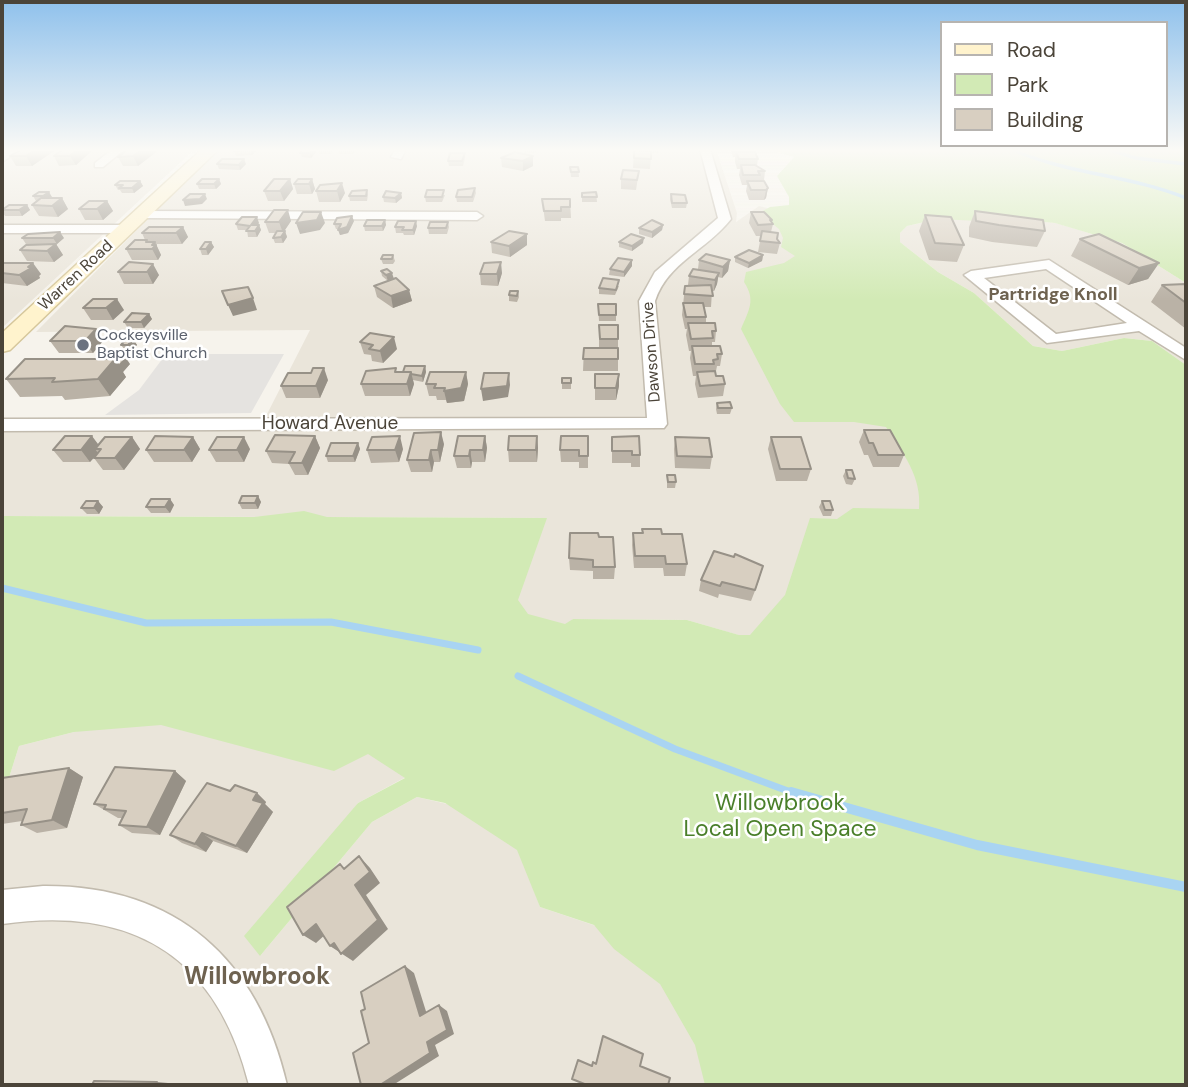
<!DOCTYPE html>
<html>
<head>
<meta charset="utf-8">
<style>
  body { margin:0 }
  #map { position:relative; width:1188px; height:1087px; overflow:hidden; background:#f6f3ec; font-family:"DM Sans",sans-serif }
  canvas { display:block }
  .frame { position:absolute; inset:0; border:4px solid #4b4439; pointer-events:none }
  .legend { position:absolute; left:940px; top:21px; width:228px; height:126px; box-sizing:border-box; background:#fff; border:2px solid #b7b4b0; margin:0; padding:9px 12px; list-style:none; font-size:21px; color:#4b4439 }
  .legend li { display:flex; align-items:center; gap:14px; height:35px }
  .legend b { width:35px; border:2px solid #b7b4b0 }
</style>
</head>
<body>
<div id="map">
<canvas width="1188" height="1087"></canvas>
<div class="frame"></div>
<ul class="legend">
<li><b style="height:9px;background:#fff3cd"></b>Road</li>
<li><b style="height:19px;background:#d2eab5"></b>Park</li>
<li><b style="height:19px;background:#d8cfc1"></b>Building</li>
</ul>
</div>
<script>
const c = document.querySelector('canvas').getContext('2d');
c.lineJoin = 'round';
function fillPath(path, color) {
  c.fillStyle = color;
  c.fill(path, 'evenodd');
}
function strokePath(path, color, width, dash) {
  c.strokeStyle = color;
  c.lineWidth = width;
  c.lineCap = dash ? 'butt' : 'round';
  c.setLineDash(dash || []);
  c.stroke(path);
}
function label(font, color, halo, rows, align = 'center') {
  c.font = font + ' "DM Sans",sans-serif';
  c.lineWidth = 5;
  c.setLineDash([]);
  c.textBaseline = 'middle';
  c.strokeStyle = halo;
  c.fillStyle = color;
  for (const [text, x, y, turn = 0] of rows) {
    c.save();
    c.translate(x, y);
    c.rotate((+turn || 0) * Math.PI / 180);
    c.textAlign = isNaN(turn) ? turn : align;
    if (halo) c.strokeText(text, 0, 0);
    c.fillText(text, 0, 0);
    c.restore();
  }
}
const residential = new Path2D(`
  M2 149H195L2 328Z
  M217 149H716L737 213 736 222 759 206 838 226 1014 519 769 644 687 620 573 619 465 745 358 803 260 956 372 822 417 797 490 814 522 856 540 907 673 952 711 1085H2V800L19 746 133 717 547 518 2 516V418H265L310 330 36 332Z
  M992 217 1056 223 1122 243 1186 283V365L1152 341 1124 338 1062 351 1033 346 974 293 938 272 900 242V233L907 226 938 219Z`);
const green = new Path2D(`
  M768 149H1186V283L1122 243 1055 223 992 217 979 221 938 219 907 226 900 233V242L938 272 974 293 1033 346 1062 351 1124 338 1152 341 1186 365V1085H705L695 1045 660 984 614 949 594 925 540 907 517 850 445 803 417 797 372 822 260 956 244 936 358 803 405 778 368 754 334 771 161 725 74 732 19 746 2 800V516L254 517 304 511 327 517 547 518 518 600 528 614 565 624 573 619 687 620 739 635H750L785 595 810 518 837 519 853 508 919 509C922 477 903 453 886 427L854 422H794L780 404 741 329C749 310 756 300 744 282L746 272 784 263 795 256 781 247 783 238 779 229 759 213 770 207 789 205V197L777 176 794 157Z`);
const parking = new Path2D(`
  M166 354H284L251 413 105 415 139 390Z`);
const streamFar2 = new Path2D(`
  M1011 149C1067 174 1130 175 1186 198
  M1107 149 1136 158 1186 164`);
const streamFar1 = new Path2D(`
  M2 588 146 623 331 622 478 650
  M518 676 675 749 796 794`);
const stream = new Path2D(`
  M791 792 977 845 1186 887`);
const street = new Path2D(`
  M10 149H22L2 162V154Z
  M113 149H125L103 167H95V163Z
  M396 149H406L401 159 391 157Z
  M700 149H710L731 219C707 250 668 262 655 301L667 424 664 428 2 431V419L647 418 639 301 655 272 718 218Z
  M136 211 477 212 483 216 477 220 141 218 135 214Z
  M2 225H125L132 229 125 233H2Z
  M1049 260 1186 348V360L1139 331 1047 343 964 275 971 271ZM1046 269 1127 323 1056 334 984 278Z
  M43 886C176 885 258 959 287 1085H249C217 956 132 905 2 924V890Z`);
const secondary = new Path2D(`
  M202 149H219L10 350 2 352V333Z`);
const wall = new Path2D(`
  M22 149H57L32 166H16L10 156Z
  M63 149H94L76 165 59 166 54 156Z
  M160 149 138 166H123L118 157Z
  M258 149 252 155 236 156 234 151Z
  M318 149H334V150L331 154H319Z
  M337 149H358L353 154H339Z
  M455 149H469L468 150H455Z
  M523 149H537L536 153H524Z
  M644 149H658V153H651L650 169 633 168 634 150 644 151Z
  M730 149H745L747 152 758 159 757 166 765 171 764 181 768 188 766 198 764 200H749L746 191 747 185H742L739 175 740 169H737L735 162V157H733Z
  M316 152 311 158 302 157 300 153Z
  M465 153V158L463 166H449L448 161Z
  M533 156V166L523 171 502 167 501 158Z
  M217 164H246L240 170 219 169Z
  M570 167H578L579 177H571Z
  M639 171 636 190 621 189V179Z
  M219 179 221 184 216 189H199L197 184Z
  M290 179 293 189 284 201H268L264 191Z
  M312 179 315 189 312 194H297L294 184Z
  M140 181 143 186 134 193H122L120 190H118L115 185Z
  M320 185 345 193 340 202H319L316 191Z
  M475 188 476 193 473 202H457L456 197Z
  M367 190 368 195 367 201H350L349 196Z
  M39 192 52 197 50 198H62L68 209 58 217 39 216 32 205 38 201H36L33 196Z
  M596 192 597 202H582V193Z
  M401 193 402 198 396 203 384 202 383 197Z
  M671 194 687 203 686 208H672L670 199Z
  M445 195 442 202H426L425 197Z
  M542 199H570L571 218H561V221H545Z
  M107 201 113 211 103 220H85L79 209Z
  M27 205 30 210 22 216H5L2 211V210Z
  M975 211 1045 231 1037 247 992 242 969 237V227Z
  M751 212 772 220V223L773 224 771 232 780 243 777 254 758 252 761 236H756L749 223Z
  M925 215 964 245 957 262 929 260 919 231Z
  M385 220 386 225 383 231H365L364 226Z
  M291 221 284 231H285L287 237 283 243H275L273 238 276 233H269L265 222Z
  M354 221 348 233 340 235 339 229H336L334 224Z
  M448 222 449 227 447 234H429L428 228Z
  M259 223 257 225H259L261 230 257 237H248L247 230H238L236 224Z
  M663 225 662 230 652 238 639 234V228Z
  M417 226 414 235H404L403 233H396L395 227Z
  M183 227 188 237 182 244H156L161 255 158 260H132L126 249 145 240 142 233Z
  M22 238H64L57 244H26Z
  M1080 239 1159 263 1148 279 1128 285 1071 256Z
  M211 242 214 247 208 255H202L200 249Z
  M491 242 527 245 510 257 492 253Z
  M619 242 643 243 632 251 619 247Z
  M56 244 63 255 54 262 27 261 20 250Z
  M393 255 395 261 393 264H383L381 259Z
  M763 255 762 261 748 268 735 262V257Z
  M632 260V266L624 277 609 275 610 269Z
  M699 260H730L728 271 722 278 718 277 717 284 714 291H712L711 307H704L706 317V323L716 331 715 342H712V346L722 354 720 366H717L716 371 713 372 725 384 723 396 698 398 695 384 696 376H693L690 358 691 351H689L686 335 687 329H685L682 315 685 286 688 285 689 276 698 269Z
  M129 262 159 275 153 284H124L118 272Z
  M2 263 41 274 39 276 40 278 27 286 2 283Z
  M381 271 394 279 388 281 382 276Z
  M502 273 498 286 481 285 480 274Z
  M1186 284V329L1151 302 1162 285Z
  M374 286 409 290 412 301 393 308 377 297Z
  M619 286 615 295 599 294V288Z
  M518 291 519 297 517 302 509 301V295Z
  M93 299 124 310 113 320H91L83 308Z
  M598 304H616V321H599Z
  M149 314 152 319 144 328H128L124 322Z
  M599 325H618V371H583L584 348H599Z
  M133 339 137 345 132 350H125L121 345Z
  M50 341H103L93 353H59Z
  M360 342 397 349 383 363 372 361 371 355 364 354Z
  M130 364 123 372 126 377 110 396 65 400 62 396 20 397 6 379Z
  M425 366 426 372 423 382 413 380 414 384 410 396H365L361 384 397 372H403Z
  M466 372 468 384 464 401 447 403 446 400H437L436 396H429L426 384Z
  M562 378H571V389H562Z
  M328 380 320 398H286L281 386Z
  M619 386 616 400H595V388Z
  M717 403 732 408 730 414H717L716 409Z
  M864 430 904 455 899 467H873L868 455H864L859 442Z
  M315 436 320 448 308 475H295L289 464 272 463 266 451Z
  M485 436 487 448 485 462H472L471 468H457L454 456Z
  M537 436 538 448 537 462H509L508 450Z
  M588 436V468H579V462H561L560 450Z
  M132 437 140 449 124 470H103L94 458 98 453 90 462H63L53 450 99 445Z
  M193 437 200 449 192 462H154L146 450Z
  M612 437 640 455V467H631V463H612Z
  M675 437 712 457 710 469 675 468 674 449Z
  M771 437 811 469 807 481H776L768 449Z
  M358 443 360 449 355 462H328L326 456Z
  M444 444 440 462H434L432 472H411L407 460Z
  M250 449 244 462H216L209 450Z
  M403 449 399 462 371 463 367 450Z
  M846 470 855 479 852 485 846 484 843 476Z
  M667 475 676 482 675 488H667Z
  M258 496 261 502 258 509H242L239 503Z
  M170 499 174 505 170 513H151L146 507Z
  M98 501 103 507 99 514H87L81 508Z
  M822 501 833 510 831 516H823L819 507Z
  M642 529 662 534 687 564 685 576H664L663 568H634L632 545 633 533H642Z
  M599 537 615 567 614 579H593V571L570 570 569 558Z
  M760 578 751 601 719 594 718 598 699 591 701 580Z
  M69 768 83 777 67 828 37 833 21 825 22 821 2 824V778Z
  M175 771 186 781 160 835 132 833 119 825 123 818H118L94 804Z
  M230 791 257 793 266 802 265 804 273 812 247 853 213 841 206 852 182 843 170 835Z`);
const shadedWall = new Path2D(`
  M37 149H57L32 166 26 156Z
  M78 149H94L76 165 70 156Z
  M143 149H160L138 166 133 156Z
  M252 149H258L252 155 251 150Z
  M313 149H315L316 152 311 158 310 153Z
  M533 156V166L523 171V161Z
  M244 159 246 164 240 170 239 165Z
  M219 179 221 184 216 189 214 184Z
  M290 179 293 189 284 201 280 191Z
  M312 179 315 189 312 194 309 184Z
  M140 181 143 186 134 193 132 188Z
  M342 183 345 193 340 202 337 191Z
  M768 188 766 198 764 200 766 190Z
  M49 192 52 197 46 201 43 196Z
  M401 193 402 198 396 203 395 198Z
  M205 194 207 199 202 204 185 206 183 200Z
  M62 198 68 209 58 217 52 206Z
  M107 201 113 211 103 220 97 209Z
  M27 205 30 210 22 216 19 210Z
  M288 210 291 221 283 233 279 222Z
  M321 212 325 223 320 230 300 234 296 223Z
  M352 216 354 221 348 233 340 235 338 230Z
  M257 217 259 223 253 231 251 225Z
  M385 220 386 225 383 231 382 226Z
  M416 221 417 226 414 235 413 230Z
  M259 225 261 230 257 237 255 231Z
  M663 225 662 230 652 238V232Z
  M183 227 188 237 182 244 176 233Z
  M285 231 287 237 283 243 281 237Z
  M60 232 64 238 57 244 53 238Z
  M527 234V245L510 257 509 246Z
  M644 238 643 243 632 251V246Z
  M155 242 161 255 158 260 152 249V245Z
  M211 242 214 247 208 255 206 249Z
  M56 244 63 255 54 262 47 251Z
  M763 255 762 261 748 268 749 263Z
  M632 260V266L624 277V272Z
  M730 260 728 271 722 278 723 267Z
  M501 262 502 273 498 286 497 274Z
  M33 263 41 274 39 276 40 278 27 286 19 275Z
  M1159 263 1148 279 1128 285 1139 268Z
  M153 264 159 275 153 284 147 272Z
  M392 273 394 279 388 281 386 275Z
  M719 273 717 284 714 291 715 280Z
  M409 290 412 301 393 308 391 296Z
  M253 298 257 310 233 316 228 305Z
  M117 299 124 310 113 320 106 308Z
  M149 314 152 319 144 328 141 322Z
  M96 329 103 341 93 353 85 341Z
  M394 337 397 349 383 363 380 351Z
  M133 339 137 345 132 350 128 345Z
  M126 358 130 364 123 372 126 377 110 396 98 379 115 359Z
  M425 366 426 372 423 382 422 376Z
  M324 368 328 380 320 398 316 386Z
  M411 372 414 384 410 396 407 384Z
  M466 372 468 384 464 401 447 403 444 391Z
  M509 373 510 385 508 397 483 401 481 389Z
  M619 374V386L616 400V388Z
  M441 432 444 444 440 462 438 450Z
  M92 436 101 448 95 449 98 453 90 462 81 450Z
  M315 436 320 448 308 475 302 463Z
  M400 436 403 449 399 462 395 450Z
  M485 436 487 448 485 462 483 450Z
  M537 436 538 448 537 462 536 450Z
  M132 437 140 449 124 470 115 458Z
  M193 437 200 449 192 462 184 450Z
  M244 437 250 449 244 462 237 450Z
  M358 443 360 449 355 462 353 456Z
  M431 450 434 462 432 472 429 460Z
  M470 450 472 462 471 468 469 456Z
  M258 496 261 502 258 509 255 503Z
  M170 499 174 505 170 513 165 507Z
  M98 501 103 507 99 514 94 508Z
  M69 768 83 777 67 828 52 820Z
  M175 771 186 781 160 835 147 827Z
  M257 793 266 802 265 804 273 812 247 853 236 846 253 800Z
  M202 833 213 841 206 852 195 844Z
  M359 856 370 868 380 883 366 895 388 929 353 961 330 946 355 885Z
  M316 924 328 932 316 943 303 935Z
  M405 966 414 973 429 1021 420 1016Z
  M439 1005 447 1011 454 1034 435 1045 439 1056 393 1085H380L427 1042Z
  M157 1082 179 1084V1085H156Z`);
const building = new Path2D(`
  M22 149H37L26 156H10Z
  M63 149H78L70 156H54Z
  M128 149H143L133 156 118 157Z
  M237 149H252L251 150 234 151Z
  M303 149H313L310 153H300Z
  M732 149H745L747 152H733Z
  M634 150 651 151V159L634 158Z
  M515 152 533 156 523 161 501 158Z
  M736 152H755L758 159H739Z
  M450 153H465L462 161H448Z
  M222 159H244L239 165 217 164Z
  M741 165H755L765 171H758L760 175H743Z
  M570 167H578L579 172H571Z
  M623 170 639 171 637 180 621 179Z
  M202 179H219L214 184H197Z
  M274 179H290L280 191H264Z
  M298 179H312L309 184H294Z
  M120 181H140L132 188H119L123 185H115Z
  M747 181H764L768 188 766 190H751Z
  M342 183 337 191H316L320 185Z
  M475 188 472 197H456L458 190Z
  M367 190 366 196H349L352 191Z
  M427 190H444L442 197H425Z
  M386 191 401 193 395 198 383 197Z
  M39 192H49L43 196H33Z
  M596 192 597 197H582V193Z
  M190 194H205L200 199 183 200Z
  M671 194 685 195 687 203H672Z
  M41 198H62L52 206 32 205Z
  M542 199H570V207H561V211H544Z
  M89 201H107L97 209H79Z
  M9 205H27L19 210H2Z
  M274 210H288L279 222H265Z
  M975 211 1043 220 1045 231 999 225 976 221Z
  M303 212H321L317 220 296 223Z
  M751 212H764L772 220H770L773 224 758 225Z
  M925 215 951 217 964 245 935 243Z
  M352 216 347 227 338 230 341 224H334L337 218Z
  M242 217H257L251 225H259L255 231H246L250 226 236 224Z
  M367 220H385L382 226H364Z
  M652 220 663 225 652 232 639 228Z
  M398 221H416L413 230H402L404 227H395Z
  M430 222H448L446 228H428Z
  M149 227H183L176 233H142Z
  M277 231H285L281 237 273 238Z
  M509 231 527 234 509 246 491 242Z
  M762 231 778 233 777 239 780 243 760 241Z
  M60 232 53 238H22L28 234Z
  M631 234 644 238 632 246 619 242Z
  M1099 234 1159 263 1139 268 1080 239Z
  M135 240H147L146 242H155L152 245H156L152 249H126Z
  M205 242H211L206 249H200Z
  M56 244 47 251 20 250 26 245Z
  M749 250 763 255 749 263 735 257Z
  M706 254 730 260 723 267 699 260Z
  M383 255H393L392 259H381Z
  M618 258 632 260 624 272 610 269Z
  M129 262 153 264 147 272H118Z
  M501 262 497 274H480L484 263Z
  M2 263H33L28 267H33L19 275 2 273Z
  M387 269 392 273 386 275 381 271Z
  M693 269 719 273 715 280 689 276Z
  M396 278 409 290 391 296 374 286Z
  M603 278 619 280 616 290 599 288Z
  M1186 284V303L1162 285Z
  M711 285 713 296 684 294 685 286Z
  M248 287 253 298 228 305 222 291Z
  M510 291H518L517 296 509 295Z
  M93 299H117L106 308H83Z
  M683 303H703L706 317H686Z
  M598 304H616V315H599Z
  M132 313 149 314 141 322H124Z
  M688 323H715L716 331H712L713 338 691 339Z
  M599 325H618V339H600Z
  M65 326 96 329 85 341H50Z
  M370 333 394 337 380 351 369 349 373 345 360 342Z
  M126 339H133L128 345H121Z
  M692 346H720L722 354H717L718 359 713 360 714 364H695Z
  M584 348H618V359H583Z
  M107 358H126L119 366 115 359H106Z
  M25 359H115L98 379 52 382 55 378 6 379Z
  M405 366H425L422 376 411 374V372H403Z
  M313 368H324L316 386H281L288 373H311Z
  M396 368 395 372H411L407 384H361L366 371Z
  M715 371 716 376H723L725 384 700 386 697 372Z
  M430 372H466L461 388 444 391 445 388H434L436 384H426Z
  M484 373H509L507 386 481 389Z
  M595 374H619L616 388H595Z
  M562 378H571V383H562Z
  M730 402 732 408H718L717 403Z
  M864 430H890L904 455H878L873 443H869Z
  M441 432 438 450H431L429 460H407L414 433Z
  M275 435 315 436 302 463H289L295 452 266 451Z
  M65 436H92L81 450H53Z
  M155 436 193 437 184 450H146Z
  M400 436 395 450H367L372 437Z
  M458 436H485L483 450H470L469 456H454Z
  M509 436H537L536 450H508Z
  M561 436H588V456H579V450H560Z
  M639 436 640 455H632V451H612V437Z
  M105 437H132L115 458H94L101 449H95Z
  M217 437H244L237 450H209Z
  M675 437 709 438 712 457 677 456Z
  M771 437H801L811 469H780Z
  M331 443H358L353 456H326Z
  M846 470H852L855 479 848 478Z
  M667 475H675L676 482H668Z
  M242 496H258L255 503H239Z
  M151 499H170L165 507H146Z
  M86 501H98L94 508H81Z
  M822 501H830L833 510H825Z
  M642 529H661L662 534H682L687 564H666L665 556H635L633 533H643Z
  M570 533H598L599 537H613L615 567H593V560L569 558Z
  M714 551 734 557 735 554 763 566 755 590 722 582 720 586 701 580Z
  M115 767 175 771 147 827 119 825 126 811 104 809 106 805 94 804Z
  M69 768 52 820 21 825 27 809 2 813V778Z
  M207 783 230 791 235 785 257 793 253 800 263 803 236 846 202 833 195 844 170 835Z
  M359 856 370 872 355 885 378 920 341 954 334 943 330 946 316 924 303 935 287 907 340 864 344 869Z
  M405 966 420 1016 439 1005 447 1030 427 1042 430 1053 380 1085H361L353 1053 369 1043 361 1011 365 1009 361 992Z
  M603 1036 643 1054 640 1066 670 1078 668 1085H587L572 1079 578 1060 592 1066 593 1062 596 1064Z
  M94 1081 157 1082 156 1085H92Z`);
const markers = [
  [83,345,7,"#6b7280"]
];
const farStreetnames = [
  ["Warren Road",76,276,-43],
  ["Dawson Drive",652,352,-94]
];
const farWorshipnames = [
  ["Cockeysville",97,336],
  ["Baptist Church",97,354]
];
const farNeighbourhoodnames = [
  ["Partridge Knoll",1053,295]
];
const streetNames = [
  ["Howard Avenue",330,424]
];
const nearParknames = [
  ["Willowbrook",780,804],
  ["Local Open Space",780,830]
];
const nearNeighbourhoodnames = [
  ["Willowbrook",257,978]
];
fillPath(residential, '#eae5da');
fillPath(green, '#d2eab5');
fillPath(parking, '#e5e3e0');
strokePath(streamFar2, '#a9d4f2', 3.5);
strokePath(streamFar1, '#a9d4f2', 7);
strokePath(stream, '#a9d4f2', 10);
strokePath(street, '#c2bbae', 3);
strokePath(secondary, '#d6c79b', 3);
fillPath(street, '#fff');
fillPath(secondary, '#fff3cd');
fillPath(wall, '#bab2a6');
fillPath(shadedWall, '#979187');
fillPath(building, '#d8cfc1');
strokePath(building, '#979187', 2);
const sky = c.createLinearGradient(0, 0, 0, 301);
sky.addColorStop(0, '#8fc1ec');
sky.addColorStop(0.5, '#fbfaf6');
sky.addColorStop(1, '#fbfaf600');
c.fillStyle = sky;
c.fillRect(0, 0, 1188, 301);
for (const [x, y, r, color] of markers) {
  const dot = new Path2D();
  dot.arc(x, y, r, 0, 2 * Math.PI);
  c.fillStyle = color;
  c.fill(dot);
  strokePath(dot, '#fff', 2.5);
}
label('16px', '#4b4439', '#fff', farStreetnames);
label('16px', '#5b616d', '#fff', farWorshipnames, 'left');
label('bold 18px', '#6e6250', '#fff', farNeighbourhoodnames);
label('19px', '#4b4439', '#fff', streetNames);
label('23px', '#4a7f2a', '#fff', nearParknames);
label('bold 24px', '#6e6250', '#fff', nearNeighbourhoodnames);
</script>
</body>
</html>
